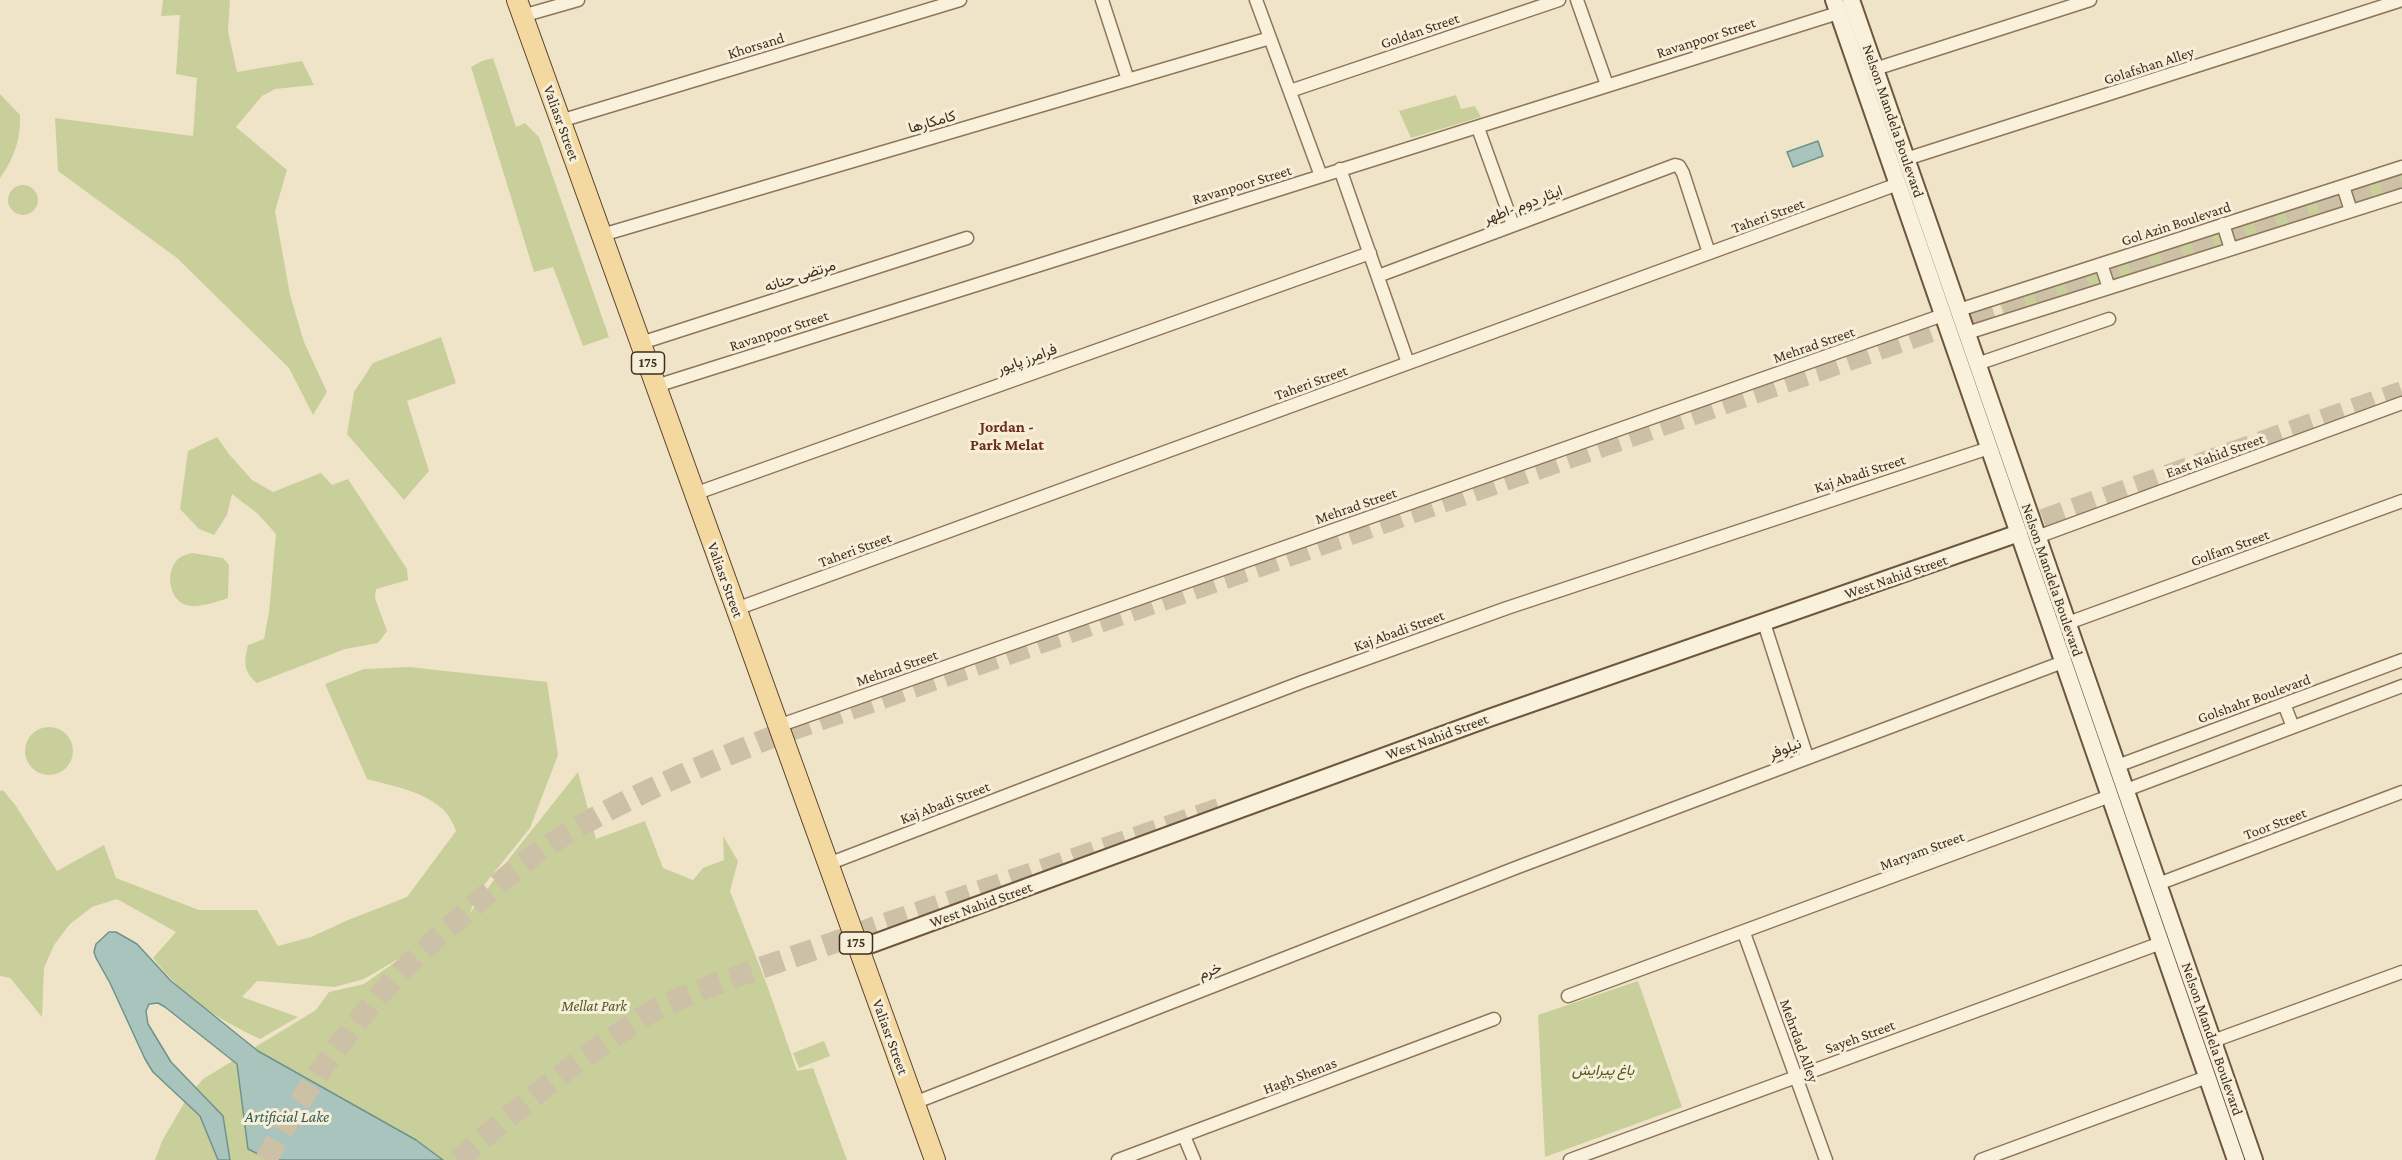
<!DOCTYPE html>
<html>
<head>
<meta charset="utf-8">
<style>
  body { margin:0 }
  canvas { display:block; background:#f0e4c8 }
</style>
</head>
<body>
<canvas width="2402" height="1160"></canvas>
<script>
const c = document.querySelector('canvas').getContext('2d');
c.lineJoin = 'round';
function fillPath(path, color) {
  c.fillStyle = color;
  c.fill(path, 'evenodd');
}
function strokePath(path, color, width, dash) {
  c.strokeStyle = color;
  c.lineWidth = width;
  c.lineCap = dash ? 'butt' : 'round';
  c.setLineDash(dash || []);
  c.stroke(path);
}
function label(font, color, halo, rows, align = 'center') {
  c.font = font + ' "Crimson Pro",Vazirmatn,serif';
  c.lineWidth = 6;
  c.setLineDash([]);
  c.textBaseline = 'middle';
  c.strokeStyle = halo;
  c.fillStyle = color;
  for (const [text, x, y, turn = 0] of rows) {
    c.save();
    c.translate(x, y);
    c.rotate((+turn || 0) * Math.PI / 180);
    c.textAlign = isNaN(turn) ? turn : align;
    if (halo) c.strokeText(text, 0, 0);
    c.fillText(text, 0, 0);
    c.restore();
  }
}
const green = new Path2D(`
  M163 0H230L228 31 237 72 302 61 314 85 275 89 262 96 236 127 287 170 275 211 290 295 304 342 327 392 313 415 289 368 177 258 58 171 55 118 193 136 197 78 176 74 180 15 161 16Z
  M493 58 516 127 525 123 539 137 609 337 583 346 553 267 534 272 471 67 482 61Z
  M0 94 20 115C21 139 14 159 0 178Z
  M1456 95 1461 109 1475 106 1481 117 1411 138 1399 111Z
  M2402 172V189L2004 316 1999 300Z
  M8 200a15 15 0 1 1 30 0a15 15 0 1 1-30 0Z
  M441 337 456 383 407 401 429 471 404 500 347 434 354 392 373 363Z
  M217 437 229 454 252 480 273 492 321 473 332 485 348 479 407 569 408 580 376 589 375 598 387 631 378 643 345 649 257 683C243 672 244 661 248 645L264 639 269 612 276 534 258 514 232 494 227 515 214 535 199 529 180 509 188 451Z
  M192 553 223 558 229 565 228 598C216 602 202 607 190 606 169 603 164 572 178 559 181 556 188 554 192 553Z
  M409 667 547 682 558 755 530 828 476 895 470 913 512 855 578 772 596 839 645 821 663 868 693 880 703 868 724 860 723 836 738 861 730 891 767 985 797 1071 813 1068 847 1160H155L162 1141 187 1098 203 1079 316 1010 329 992 364 984 405 955 364 979 335 987 257 981 242 997 298 1017 260 1039C214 1017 185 999 153 958L176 932 117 899 92 907 70 924 54 945 44 968 42 1017 10 978 0 976V791L3 790 16 806 57 871 104 845 116 878 199 910H257L278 946 311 937 348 920 407 897 456 831C445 794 399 788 367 779L325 684 364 669Z
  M25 751a24 24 0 1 1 48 0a24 24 0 1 1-48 0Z
  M1638 981 1682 1107 1545 1157 1538 1015Z
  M824 1041 830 1056 799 1068 793 1053Z`);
const water = new Path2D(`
  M1818 141 1823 156 1793 167 1787 152Z
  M109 932H116L137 944 171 981 258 1051 416 1140 443 1160H270L248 1149 237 1064 165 1007 158 1003 149 1004 146 1011 148 1024 171 1062 223 1116 230 1160H218L200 1116 153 1072 145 1059 110 983 96 958 94 952 96 944Z`);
const highwayTunnel = new Path2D(`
  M2012 531 2402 392
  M266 1160C303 1091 349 1026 404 969 425 947 449 928 471 908 494 888 516 867 541 850 615 801 700 766 782 733L1937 329 2402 183
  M458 1160C509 1115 560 1073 616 1035 631 1026 646 1013 663 1006 731 975 804 955 873 928L1219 809`);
const street = new Path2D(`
  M1102 0 1128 80
  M1256 0 1321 176
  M1577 0 1607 85
  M522 16 578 0
  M1875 69 2090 0
  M1290 91 1559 0
  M560 121 960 0
  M1478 128 1513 225
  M1906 159 2402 0
  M1340 169 1408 363
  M2343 186 2351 211
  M2223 224 2231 249
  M602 235 1270 38
  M2101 264 2109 288
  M1378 276 1675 165 1679 166 1683 173 1709 253
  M1959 310 2402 167
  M1967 333 2402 195
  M641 343 967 238
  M1977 364 2109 319
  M656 386 1838 13
  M694 494 1370 253
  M2037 537 2402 403
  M736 609 1898 184
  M1764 623 1807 757
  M2068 623 2402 501
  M2284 704 2293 727
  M778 726 1943 315
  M2117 766 2402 660
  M2126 790 2402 686
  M828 864 1302 682 1507 608 1989 448
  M2158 884 2402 792
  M1744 933 1826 1160
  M1568 996 2110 796
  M2213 1041 2402 972
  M914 1103 1518 867 2063 662
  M1184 1136 1194 1160
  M1118 1160 1494 1019
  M1570 1160 2161 943
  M1981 1160 2207 1077`);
const secondary = new Path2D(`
  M1834 0 2236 1160
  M1851 0 2254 1160
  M858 949 1489 718 2019 533`);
const primary = new Path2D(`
  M517 0 935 1160`);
const shields = [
  [648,363,33],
  [856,943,33]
];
const shieldNames = [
  ["175",648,363],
  ["175",856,943]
];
const streetNames = [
  ["Goldan Street",1420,31,-19],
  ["Ravanpoor Street",1706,38,-18],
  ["Khorsand",756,46,-17],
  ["Golafshan Alley",2149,66,-18],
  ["Nelson Mandela Boulevard",1893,121,71],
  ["کامکارها",932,122,-16],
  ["Valiasr Street",561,123,70],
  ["Ravanpoor Street",1242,185,-17],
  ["ایثار دوم -اطهر",1523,205,-21],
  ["Taheri Street",1768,216,-20],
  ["Gol Azin Boulevard",2176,224,-18],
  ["مرتضی حنانه",800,276,-18],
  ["Ravanpoor Street",779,331,-18],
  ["Mehrad Street",1814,345,-19],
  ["فرامرز پایور",1027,359,-20],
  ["Taheri Street",1311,383,-20],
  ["East Nahid Street",2215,456,-20],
  ["Kaj Abadi Street",1860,474,-18],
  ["Mehrad Street",1356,506,-19],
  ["Golfam Street",2230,548,-20],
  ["Taheri Street",855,550,-20],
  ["West Nahid Street",1896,577,-19],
  ["Valiasr Street",725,580,70],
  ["Nelson Mandela Boulevard",2052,580,71],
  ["Kaj Abadi Street",1399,631,-20],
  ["Mehrad Street",897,668,-19],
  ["Golshahr Boulevard",2254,699,-20],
  ["West Nahid Street",1437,737,-20],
  ["نیلوفر",1785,749,-21],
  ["Kaj Abadi Street",945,803,-21],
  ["Toor Street",2275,824,-21],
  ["Maryam Street",1922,851,-20],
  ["West Nahid Street",981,905,-20],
  ["خرم",1210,971,-21],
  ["Valiasr Street",890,1037,70],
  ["Sayeh Street",1860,1037,-20],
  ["Nelson Mandela Boulevard",2212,1039,71],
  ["Mehrdad Alley",1799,1041,70],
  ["Hagh Shenas",1300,1076,-21]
];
const parkNames = [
  ["Mellat Park",594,1006],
  ["باغ پیرایش",1603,1070]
];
const neighbourhoodNames = [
  ["Jordan -",1007,427],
  ["Park Melat",1007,445]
];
const waterNames = [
  ["Artificial Lake",287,1117]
];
fillPath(green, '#c9cf9b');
fillPath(water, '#a9c4bc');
strokePath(water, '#6f938a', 1.5);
strokePath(highwayTunnel, '#ccc0a6', 22, [22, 11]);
strokePath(street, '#8d765c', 15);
strokePath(secondary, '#6f573f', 20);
strokePath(primary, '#5b4430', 22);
strokePath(street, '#faf1dc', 12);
strokePath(secondary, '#faf1dc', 16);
strokePath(primary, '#f3d9a0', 20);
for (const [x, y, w] of shields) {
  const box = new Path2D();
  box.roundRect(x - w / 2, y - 11, w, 22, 4.5);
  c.fillStyle = '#f7eed8';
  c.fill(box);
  strokePath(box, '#3d2e20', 1.5);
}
label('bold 14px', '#3d2e20', null, shieldNames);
label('15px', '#3d2e20', '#f7eed8', streetNames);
label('italic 15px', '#4d5a26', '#f7eed8', parkNames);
label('bold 16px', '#6b2e1e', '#f7eed8', neighbourhoodNames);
label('italic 16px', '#2f5d5a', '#f7eed8', waterNames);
</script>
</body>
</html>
